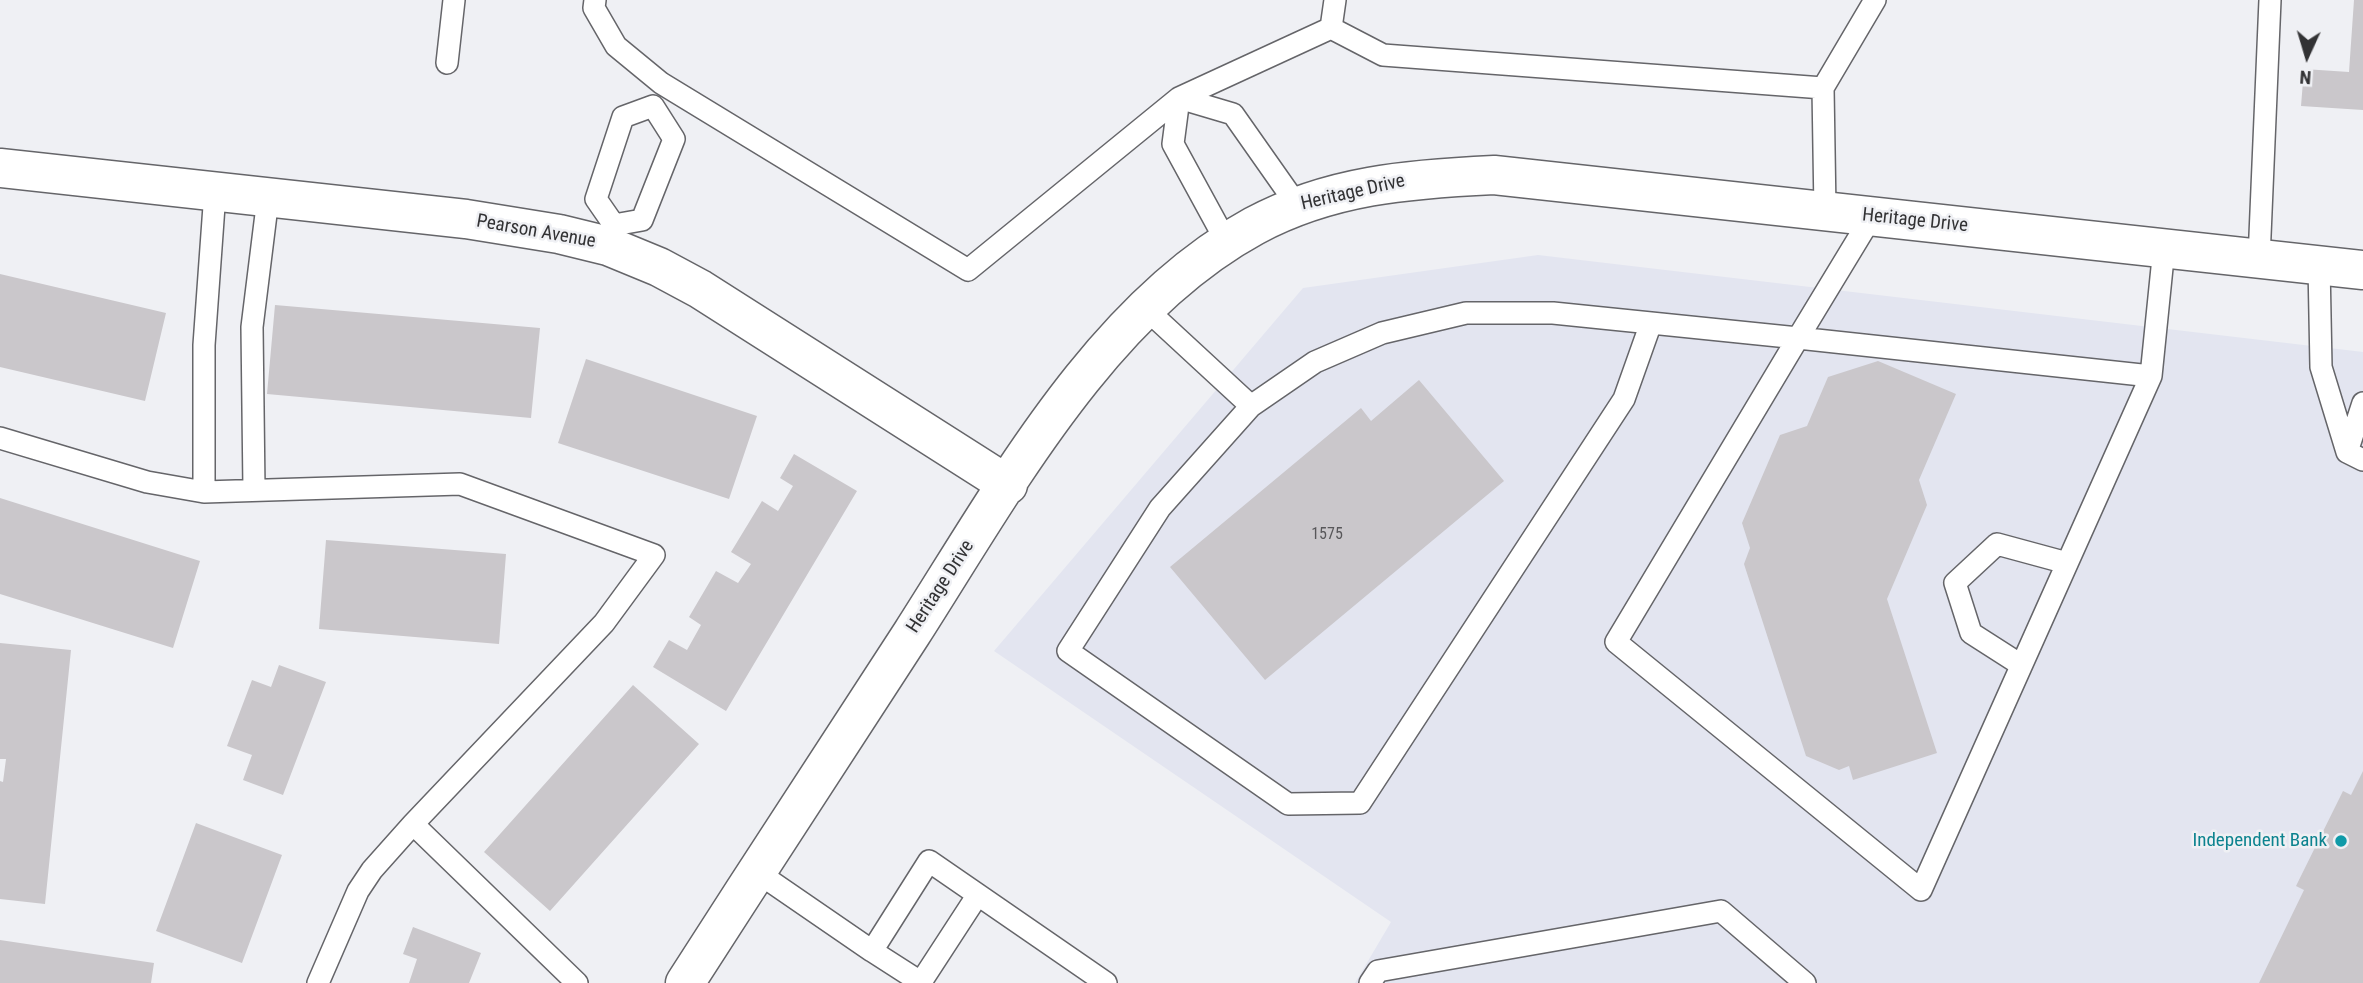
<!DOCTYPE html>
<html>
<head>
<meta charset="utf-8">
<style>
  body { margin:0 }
  #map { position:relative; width:2363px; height:983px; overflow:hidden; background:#eff0f4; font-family:"Roboto Condensed",sans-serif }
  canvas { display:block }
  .north { position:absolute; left:2272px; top:21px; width:70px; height:70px; -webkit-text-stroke:5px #eff0f4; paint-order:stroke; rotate:184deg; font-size:19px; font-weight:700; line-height:28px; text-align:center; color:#323234 }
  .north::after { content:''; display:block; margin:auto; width:24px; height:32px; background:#323234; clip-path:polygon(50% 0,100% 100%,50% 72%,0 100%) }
</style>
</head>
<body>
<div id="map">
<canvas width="2363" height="983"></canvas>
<div class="north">N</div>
</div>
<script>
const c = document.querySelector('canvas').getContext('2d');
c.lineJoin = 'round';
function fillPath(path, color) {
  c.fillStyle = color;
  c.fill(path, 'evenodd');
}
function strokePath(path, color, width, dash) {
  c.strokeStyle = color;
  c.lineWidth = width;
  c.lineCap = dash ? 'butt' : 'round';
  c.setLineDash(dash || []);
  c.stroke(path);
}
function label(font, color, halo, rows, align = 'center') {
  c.font = font + ' "Roboto Condensed",sans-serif';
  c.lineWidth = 5;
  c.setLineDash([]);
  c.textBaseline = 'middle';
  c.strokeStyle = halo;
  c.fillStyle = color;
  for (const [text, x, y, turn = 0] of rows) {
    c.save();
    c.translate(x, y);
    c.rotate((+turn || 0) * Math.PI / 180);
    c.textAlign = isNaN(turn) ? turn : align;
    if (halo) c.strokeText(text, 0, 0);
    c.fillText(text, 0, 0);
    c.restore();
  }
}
const built = new Path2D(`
  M1538 255 2363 352V983H1355L1391 922 994 651 1303 288Z`);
const building = new Path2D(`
  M2354 0H2363V110L2301 106 2304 69 2349 72Z
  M0 274 166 313 145 401 0 367Z
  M275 305 540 328 531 418 267 394Z
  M586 359 757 416 729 499 558 443Z
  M1878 361 1956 394 1919 480 1927 505 1887 599 1937 753 1853 780 1849 766 1839 770 1806 756 1744 564 1750 548 1742 523 1780 435 1807 426 1828 377Z
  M1419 380 1504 481 1265 680 1170 567 1361 408 1371 421Z
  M794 454 857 491 726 711 653 667 669 640 687 650 701 625 689 617 716 571 738 583 751 564 731 552 762 501 778 511 793 486 780 478Z
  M0 498 200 561 173 648 0 594Z
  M326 540 506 554 499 644 319 629Z
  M0 643 71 650 45 904 0 899V781L3 782 6 759H0Z
  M279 665 326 682 283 795 243 780 252 755 227 746 252 680 271 687Z
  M633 685 699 744 550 911 484 852Z
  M2363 771V983H2259L2304 890 2296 886 2343 791 2351 795Z
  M196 823 282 855 242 963 156 931Z
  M413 927 481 953 469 983H409L417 959 403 954Z
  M0 940 154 963 151 983H0Z`);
const service = new Path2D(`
  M595 0 594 8 616 46 661 83 968 270 1179 98 1331 28
  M1331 28 1383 55 1823 88 1875 0
  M1331 28 1335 0
  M447 63 454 0
  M1823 88 1825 211
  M653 106 674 139 642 220 614 225 596 199 623 117Z
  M1227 243 1173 144 1179 98 1233 114 1297 205
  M2259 259 2270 0
  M2319 265 2321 367 2347 452 2363 460
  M1146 309 1251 406 1315 362 1382 333 1466 313H1553L1798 338 1872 216
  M2151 376 1921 890 1616 642 1798 338 2151 376 2164 248
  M1251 406 1160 508 1068 651 1288 804 1360 803 1624 399 1651 323
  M0 438 147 482 204 492 460 484 654 555 604 623 413 824 372 870 358 891 318 983
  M2347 452 2363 403
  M254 490 252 327 268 198
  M204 492V345L215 192
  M2021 665 1971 633 1955 583 1997 544 2067 563
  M413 824 577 983
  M757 872 872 951 929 861 1106 983
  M872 951 922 983
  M921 982 977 896
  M1370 983 1378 971 1721 911 1805 983`);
const minor = new Path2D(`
  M0 168 466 219 559 234 608 246 659 267 700 289 1008 485
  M685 983C760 866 836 750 912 633 1003 491 1101 309 1254 226 1330 185 1409 179 1494 175L2363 270`);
const markers = [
  [2341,841,7,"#0f9aa8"]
];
const numberNames = [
  ["1575",1327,535]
];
const streetNames = [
  ["Heritage Drive",1353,193,-13],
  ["Heritage Drive",1915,221,6],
  ["Pearson Avenue",536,232,10],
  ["Heritage Drive",941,587,-57]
];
const cultureNames = [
  ["Independent Bank",2327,841]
];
fillPath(built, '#e3e5f0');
fillPath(building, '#cac7cb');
strokePath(service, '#656569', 24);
strokePath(minor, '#656569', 41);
strokePath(service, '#fff', 21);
strokePath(minor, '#fff', 38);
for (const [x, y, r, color] of markers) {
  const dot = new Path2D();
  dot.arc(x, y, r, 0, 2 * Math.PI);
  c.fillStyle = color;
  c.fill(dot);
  strokePath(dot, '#eff0f4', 2.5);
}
label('16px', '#58575a', null, numberNames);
label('19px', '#323234', '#eff0f4', streetNames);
label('19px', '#0d838f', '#eff0f4', cultureNames, 'right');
</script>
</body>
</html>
